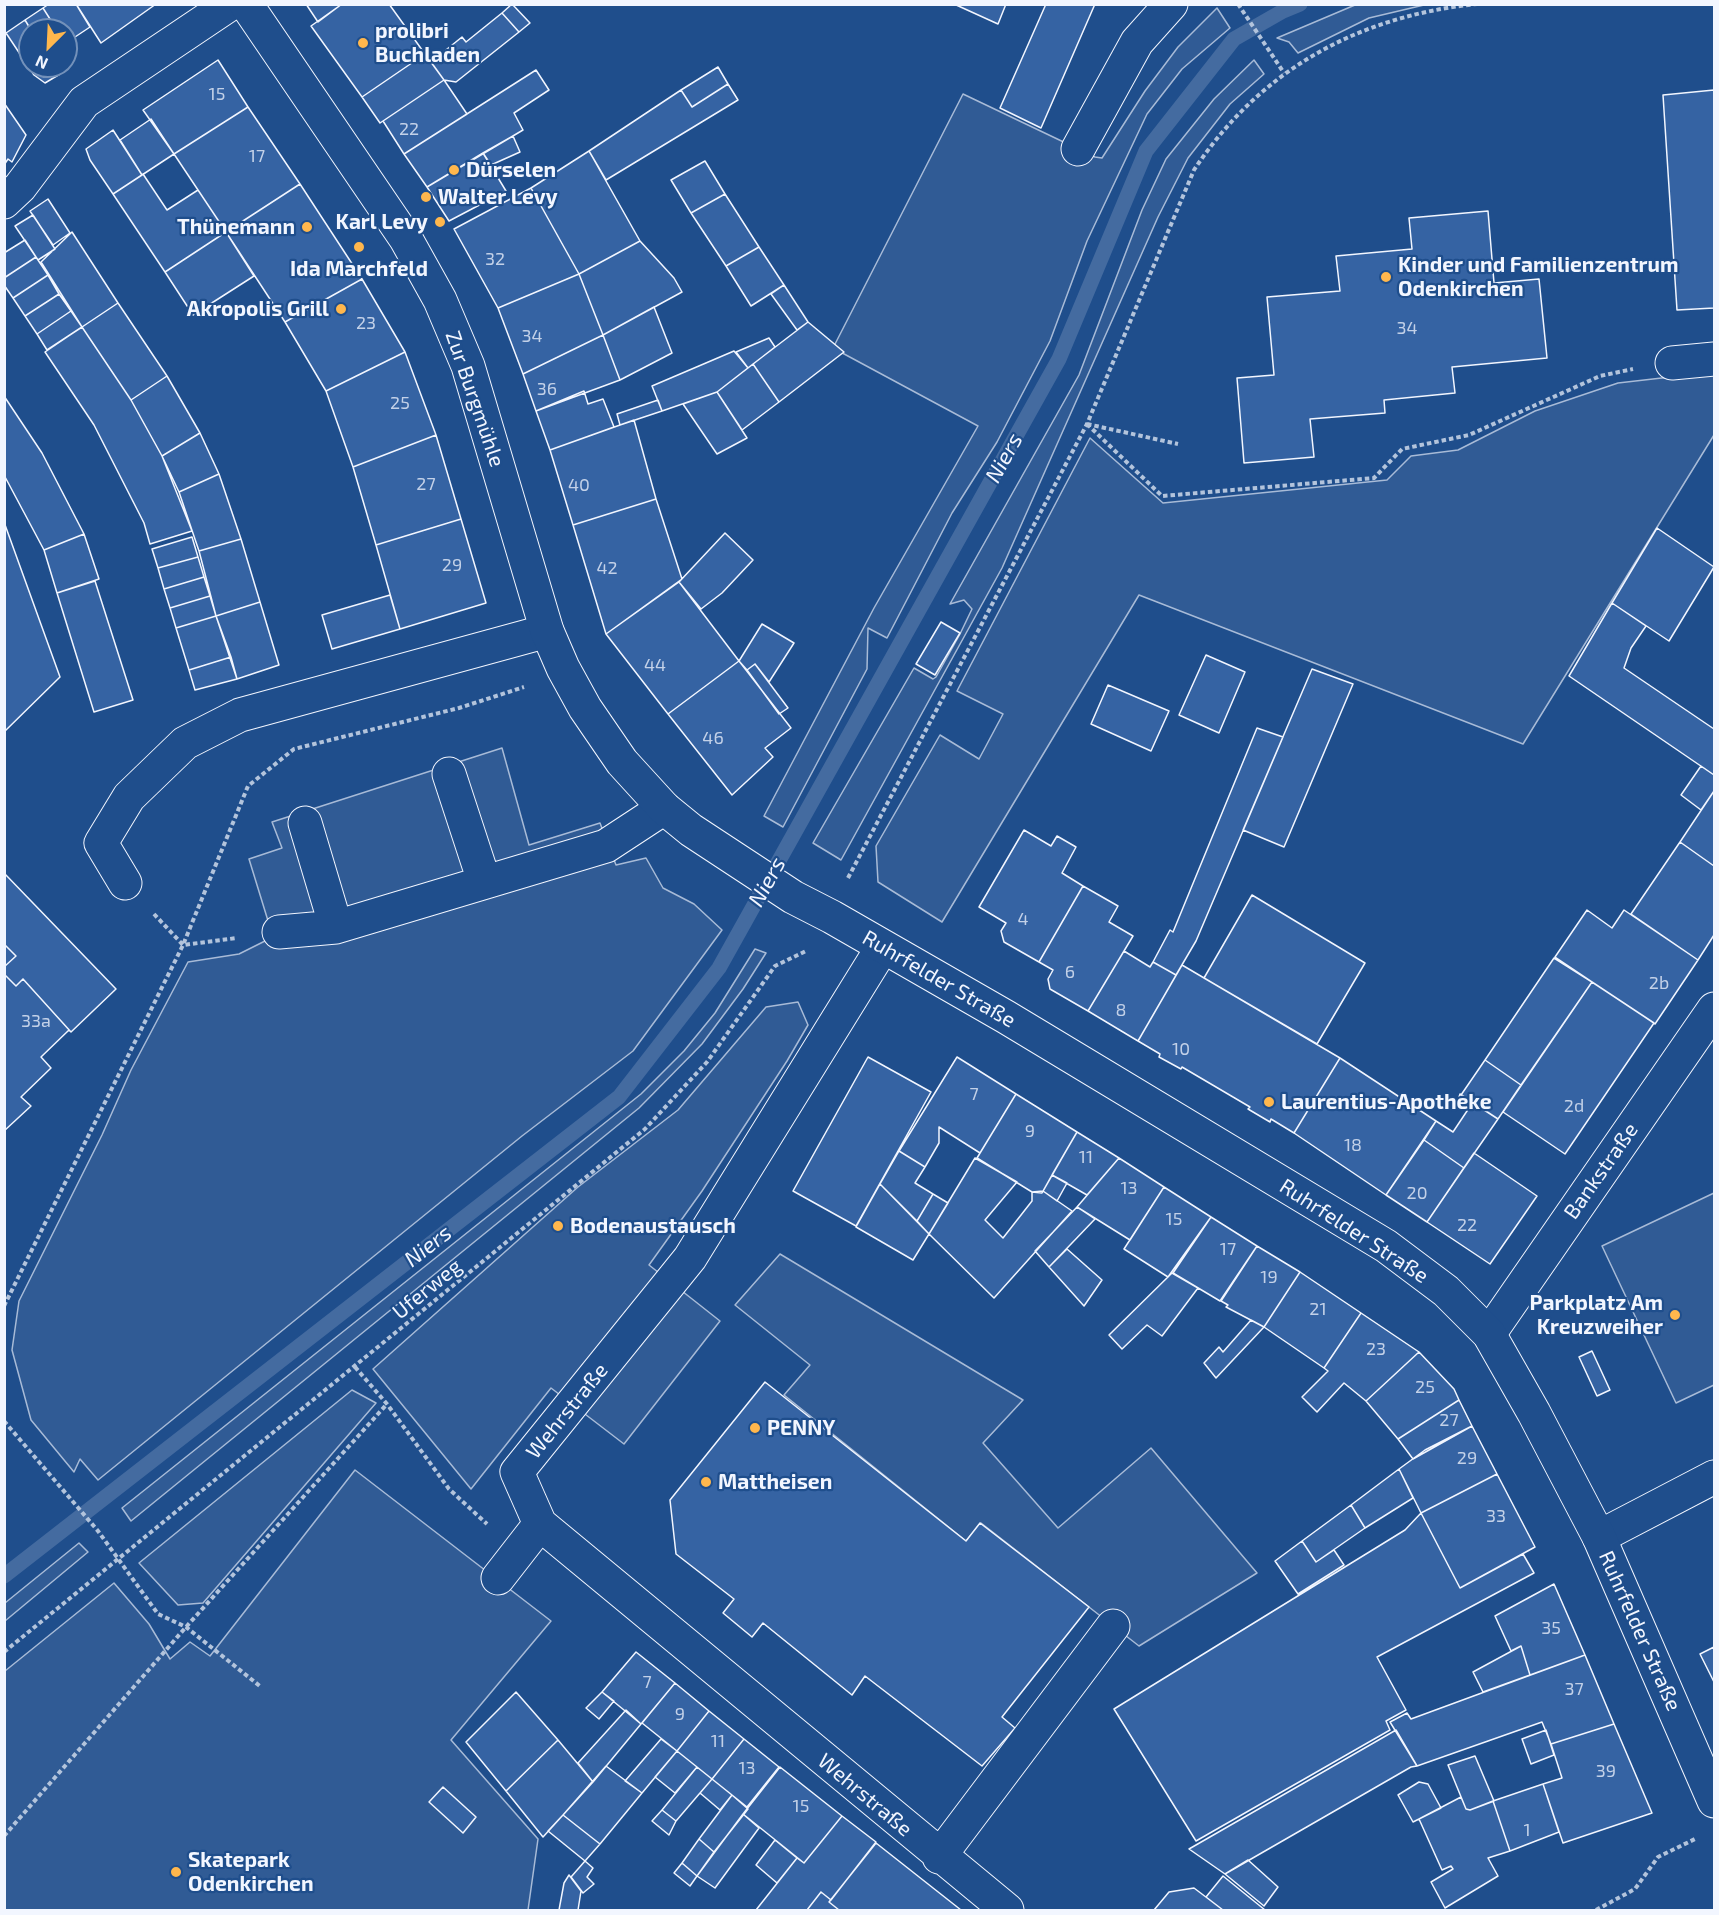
<!DOCTYPE html>
<html>
<head>
<meta charset="utf-8">
<style>
  body { margin:0 }
  #map { position:relative; width:1719px; height:1915px; overflow:hidden; background:#1f4e8c; font-family:"Exo 2",sans-serif }
  canvas { display:block }
  .frame { position:absolute; inset:0; border:6px solid #f2f6ff; pointer-events:none }
  .north { position:absolute; left:18px; top:18px; width:60px; height:60px; box-sizing:border-box; background:#1f4e8c; border:2px solid #7391ba; border-radius:50%; rotate:204deg; font-size:16px; font-weight:700; line-height:24px; text-align:center; color:#f2f6ff }
  .north::after { content:''; display:block; margin:auto; width:21px; height:27px; background:#ffb74d; clip-path:polygon(50% 0,100% 100%,50% 72%,0 100%) }
</style>
</head>
<body>
<div id="map">
<canvas width="1719" height="1915"></canvas>
<div class="frame"></div>
<div class="north">N</div>
</div>
<script>
const c = document.querySelector('canvas').getContext('2d');
c.lineJoin = 'round';
function fillPath(path, color) {
  c.fillStyle = color;
  c.fill(path, 'evenodd');
}
function strokePath(path, color, width, dash) {
  c.strokeStyle = color;
  c.lineWidth = width;
  c.lineCap = dash ? 'butt' : 'round';
  c.setLineDash(dash || []);
  c.stroke(path);
}
function label(font, color, halo, rows, align = 'center') {
  c.font = font + ' "Exo 2",sans-serif';
  c.lineWidth = 4.5;
  c.setLineDash([]);
  c.textBaseline = 'middle';
  c.strokeStyle = halo;
  c.fillStyle = color;
  for (const [text, x, y, turn = 0] of rows) {
    c.save();
    c.translate(x, y);
    c.rotate((+turn || 0) * Math.PI / 180);
    c.textAlign = isNaN(turn) ? turn : align;
    if (halo) c.strokeText(text, 0, 0);
    c.fillText(text, 0, 0);
    c.restore();
  }
}
const built = new Path2D(`
  M1355 5H1424L1369 18 1298 53 1289 42 1277 38Z
  M1217 8 1230 28 1182 69 1147 114 1087 241 1050 341 997 442 952 513 887 638 868 628 867 669 783 827 764 816 874 608 978 426 833 348 963 94 1095 157 1102 158 1145 91 1178 47Z
  M1254 60 1264 74 1230 104 1188 158 1158 217 1002 568 841 860 813 843 914 668 933 679 936 677 960 634 972 609 964 600 950 604 1079 375 1142 210 1166 159 1214 99Z
  M1714 372V435L1523 744 1139 595 942 922 878 882 876 846 940 735 979 759 1003 714 957 691 1090 438 1163 503 1387 480 1411 456 1458 450 1535 411 1618 383Z
  M502 748 529 845 600 823 616 865 646 858 663 888 694 904 722 930 633 1051 522 1136 98 1480 80 1459 74 1472 31 1420 12 1350 19 1301 102 1135 131 1070 188 962 239 954 273 937 249 859 282 848 272 822Z
  M755 949 766 953 743 989 702 1044 639 1108 131 1521 122 1508 641 1094 684 1051 715 1013Z
  M798 1002 808 1025 787 1061 702 1191 649 1265 720 1321 624 1444 551 1388 471 1489 373 1369 578 1187 678 1110 766 1007Z
  M1714 1193V1385L1676 1403 1602 1246Z
  M780 1254 1023 1400 983 1443 1058 1528 1151 1448 1257 1573 1139 1646 981 1523 966 1541 784 1395 810 1365 735 1305Z
  M352 1390 376 1403 203 1603 178 1605 139 1563Z
  M355 1470 551 1621 451 1740 538 1839 528 1910H5V1671L114 1583 149 1624 170 1659 190 1642 210 1656Z
  M79 1543 88 1552 5 1621V1603Z`);
const stream = new Path2D(`
  M4 1576 619 1097 719 968 1059 359 1146 151 1234 39 1283 11 1300 4`);
const building = new Path2D(`
  M49 4H76L90 27 66 43V30H57L43 8Z
  M76 4H156L101 43Z
  M306 4H342L318 22Z
  M342 4H389L425 54 362 97 311 26Z
  M512 4 530 23 519 32 502 13Z
  M954 4H1006L998 24Z
  M1046 4H1095L1041 128 1000 108Z
  M43 8 57 30H31L25 20Z
  M502 13 519 32 456 82 444 80 431 62 462 37 466 42Z
  M25 20 31 30 30 66H54L60 74 45 83 34 75 6 33Z
  M425 54 444 80 380 123 362 97Z
  M218 60 248 107 174 154 143 110Z
  M718 67 728 84 692 107 681 90Z
  M536 70 549 90 514 113 523 130 427 187 404 154Z
  M444 80 467 114 404 154 383 121Z
  M728 84 738 100 606 180 589 151 681 90 692 107Z
  M1714 90V308L1677 310 1663 95Z
  M4 103 26 135 12 162 8 159 4 165Z
  M248 107 300 184 226 232 174 154Z
  M151 119 174 154 142 175 120 140Z
  M113 130 142 175 113 194 90 160 86 149Z
  M513 136 520 152 491 165 483 153Z
  M589 151 640 241 579 274 531 188Z
  M483 153 506 191 449 221 427 187Z
  M705 161 725 194 691 213 671 180Z
  M143 174 167 210 198 190 226 232 165 272 113 194Z
  M300 184 362 279 285 322 226 232Z
  M531 188 579 274 498 308 454 229Z
  M725 194 759 247 726 266 691 213Z
  M48 199 70 233 53 245 30 211Z
  M1488 211 1494 283 1539 279 1547 358 1452 367 1455 393 1384 400 1385 413 1310 419 1314 457 1244 463 1237 378 1274 375 1267 297 1340 291 1336 256 1412 249 1409 218Z
  M33 215 55 249 38 260 15 226Z
  M72 232 118 303 82 327 41 262Z
  M226 232 254 276 193 315 165 272Z
  M25 240 36 257 4 278V253Z
  M640 241 674 278 682 292 603 335 579 274Z
  M759 247 784 285 751 306 726 266Z
  M36 257 48 275 13 298 4 285V278Z
  M579 274 603 335 523 374 498 308Z
  M48 275 59 294 25 316 13 298Z
  M362 279 405 352 326 391 285 322Z
  M784 285 808 322 797 330 771 294Z
  M59 294 71 311 37 334 25 316Z
  M118 303 167 376 131 400 82 327Z
  M654 307 672 353 620 380 603 335Z
  M71 311 82 327 47 350 37 334Z
  M808 322 844 352 779 402 753 364Z
  M82 327 131 400 162 456 192 531 150 544 144 523 94 425 45 352Z
  M603 335 620 380 536 411 523 374Z
  M769 338 775 347 748 368 736 352Z
  M734 351 748 368 717 392 662 411 652 386Z
  M405 352 436 435 353 467 326 391Z
  M753 364 779 402 742 430 717 392Z
  M167 376 200 433 162 456 131 400Z
  M584 391 588 404 603 399 614 427 550 450 536 411Z
  M717 392 747 438 717 454 683 404Z
  M4 396 42 453 84 534 44 550 4 475Z
  M658 400 662 411 620 425 617 414Z
  M634 420 656 499 573 525 550 450Z
  M200 433 219 474 179 492 162 456Z
  M436 435 461 519 376 545 353 467Z
  M219 474 241 539 199 551 179 492Z
  M656 499 682 579 606 634 573 525Z
  M461 519 486 603 400 629 376 545Z
  M4 522 60 677 4 732Z
  M1657 528 1714 567 1669 641 1612 603Z
  M725 533 753 560 722 593 701 609 679 582Z
  M84 534 99 579 57 593 44 550Z
  M192 537 198 557 158 568 152 549Z
  M241 539 260 602 216 616 199 551Z
  M198 557 204 577 164 589 158 568Z
  M204 577 210 596 170 608 164 589Z
  M95 581 133 700 94 712 57 593Z
  M679 582 739 661 668 714 606 634Z
  M390 595 400 629 332 649 322 615Z
  M210 596 216 616 176 628 170 608Z
  M260 602 279 665 237 679 216 616Z
  M1612 603 1646 626 1631 648 1624 668 1714 729V775L1569 676Z
  M216 616 231 657 189 670 176 628Z
  M941 622 960 633 935 675 916 664Z
  M762 624 794 643 769 682 755 664 747 670 739 661Z
  M1206 655 1245 672 1219 733 1179 715Z
  M231 657 237 679 195 690 189 670Z
  M739 661 791 728 765 748 773 757 732 795 668 714Z
  M755 664 788 708 779 714 747 670Z
  M1312 669 1353 684 1284 847 1243 830Z
  M1108 685 1169 711 1151 751 1091 724Z
  M1257 728 1283 737 1196 941 1176 975 1153 962 1170 930 1173 932Z
  M1701 766 1714 775V791L1701 810 1681 795Z
  M1714 791V866L1680 842Z
  M1024 830 1051 846 1057 836 1076 847 1062 873 1083 886 1039 962 1004 942 1001 931 1006 923 979 907Z
  M1680 842 1714 866V935L1698 960 1631 914Z
  M4 873 116 989 71 1032 23 979 16 986 4 974V967L16 956 4 944Z
  M1083 886 1118 906 1109 922 1133 936 1088 1011 1050 989 1048 979 1053 970 1039 962Z
  M1252 895 1365 963 1317 1044 1204 978Z
  M1587 910 1612 928 1624 910 1698 960 1655 1024 1555 957Z
  M4 944 16 956 4 967Z
  M1124 951 1150 967 1153 962 1176 975 1138 1041 1088 1011Z
  M1554 958 1592 982 1521 1085 1485 1060Z
  M1182 965 1340 1058 1294 1133 1271 1119 1270 1122 1248 1109 1250 1107 1182 1067 1181 1069 1159 1057 1160 1054 1138 1041Z
  M4 974 16 986 23 979 71 1032 69 1030 41 1057 51 1068 21 1097 31 1106 4 1131Z
  M1592 982 1654 1023 1565 1154 1503 1112Z
  M868 1057 931 1092 856 1226 793 1191Z
  M957 1057 1016 1094 980 1153 939 1127V1143L925 1167 899 1151Z
  M1340 1058 1436 1121 1386 1195 1294 1133Z
  M1485 1060 1521 1085 1498 1119 1461 1095Z
  M1016 1094 1077 1132 1042 1193 1032 1192 977 1158Z
  M1460 1094 1498 1119 1464 1168 1424 1140 1436 1121 1453 1132 1471 1105 1459 1097Z
  M1077 1132 1119 1158 1087 1195 1052 1175Z
  M1424 1140 1464 1168 1427 1222 1386 1195Z
  M899 1151 925 1167 915 1183 933 1194 917 1221 880 1184Z
  M1474 1153 1537 1196 1490 1264 1427 1222Z
  M975 1158 1017 1182 985 1220 1003 1238 1032 1201V1192L1043 1191 1072 1211 994 1298 929 1234Z
  M1119 1158 1164 1187 1130 1240 1077 1207Z
  M1052 1175 1067 1183 1057 1201 1043 1191Z
  M880 1184 929 1234 913 1260 856 1227Z
  M1164 1187 1211 1217 1168 1277 1124 1249Z
  M933 1194 948 1203 929 1234 917 1221Z
  M1077 1207 1095 1219 1049 1267 1035 1251Z
  M1211 1217 1257 1246 1220 1301 1173 1273Z
  M1257 1246 1300 1272 1264 1327 1226 1307 1228 1305 1221 1301Z
  M1067 1249 1102 1280 1084 1306 1049 1267Z
  M1300 1272 1361 1313 1324 1368 1264 1327Z
  M1172 1273 1198 1288 1162 1336 1147 1325 1122 1349 1109 1335Z
  M1361 1313 1419 1352 1366 1401 1344 1383 1317 1412 1302 1397 1328 1371 1324 1368Z
  M1251 1320 1264 1327 1216 1378 1204 1363 1219 1347 1223 1352Z
  M1592 1351 1610 1390 1597 1396 1579 1357Z
  M1419 1352 1454 1389 1459 1400 1398 1439 1366 1401Z
  M765 1382 966 1541 980 1523 1089 1607 1002 1717 1015 1728 982 1766 865 1676 852 1695 763 1623 752 1637 723 1613 734 1599 676 1554 670 1500Z
  M1459 1400 1472 1426 1413 1459 1398 1439Z
  M1472 1426 1497 1474 1421 1513 1399 1469 1425 1450Z
  M1399 1469 1413 1498 1365 1528 1351 1505Z
  M1497 1474 1535 1547 1460 1588 1421 1513Z
  M1351 1505 1365 1528 1316 1562 1302 1541Z
  M1421 1513 1460 1588 1523 1554 1534 1573 1377 1657 1406 1710 1386 1721 1390 1730 1196 1841 1114 1709 1405 1530Z
  M1302 1541 1316 1562 1334 1550 1344 1565 1298 1594 1275 1561Z
  M1554 1584 1585 1655 1530 1675 1521 1646 1511 1651 1495 1616Z
  M1521 1646 1530 1675 1483 1692 1473 1672Z
  M1714 1647V1682L1700 1654Z
  M636 1652 675 1683 641 1724 602 1692Z
  M1585 1655 1614 1724 1551 1744 1542 1722 1417 1766 1390 1722 1407 1713 1411 1719Z
  M675 1683 709 1711 677 1751 642 1723Z
  M516 1692 558 1740 506 1791 466 1742Z
  M602 1692 614 1701 599 1719 586 1708Z
  M626 1710 641 1724 593 1782 578 1763Z
  M709 1711 744 1739 712 1779 677 1751Z
  M1614 1724 1652 1813 1563 1843 1543 1784 1562 1778 1551 1744Z
  M1396 1730 1417 1766 1411 1767 1225 1874 1189 1849Z
  M1546 1730 1554 1755 1531 1764 1522 1739Z
  M661 1739 677 1751 642 1793 625 1781Z
  M744 1739 779 1767 747 1807 712 1779Z
  M558 1740 593 1782 543 1837 506 1791Z
  M677 1751 697 1767 675 1793 655 1777Z
  M1475 1756 1494 1801 1470 1810 1466 1809 1448 1765Z
  M606 1766 642 1793 600 1844 563 1815Z
  M697 1767 712 1779 676 1821 662 1810Z
  M780 1767 842 1816 804 1863 743 1814Z
  M712 1779 732 1795 720 1810 700 1793Z
  M1419 1782 1428 1784 1441 1808 1413 1822 1398 1795Z
  M1543 1784 1559 1832 1510 1851 1493 1801Z
  M443 1787 476 1817 463 1833 429 1802Z
  M732 1795 748 1809 714 1852 699 1839Z
  M1461 1797 1466 1809 1470 1810 1493 1801 1510 1851 1488 1858 1498 1876 1445 1908 1431 1882 1453 1869 1451 1866 1442 1870 1419 1819Z
  M662 1810 676 1821 669 1835 652 1821Z
  M743 1814 759 1828 715 1888 697 1876Z
  M563 1815 600 1844 585 1861 548 1831Z
  M842 1816 876 1842 831 1900 821 1892 807 1910H756L797 1858 804 1863Z
  M699 1839 714 1852 697 1876 682 1863Z
  M775 1840 797 1858 777 1883 756 1865Z
  M876 1843 961 1910H839L829 1902Z
  M1248 1860 1278 1887 1264 1906 1225 1874Z
  M585 1861 593 1868 587 1877 594 1884 583 1893 571 1877Z
  M682 1863 697 1876 690 1886 674 1873Z
  M569 1875 581 1891 578 1910H559L564 1883Z
  M1223 1876 1265 1910H1223L1206 1897Z
  M1194 1888 1223 1910H1154L1169 1892Z
  M821 1892 831 1900 829 1902 839 1910H807Z`);
const path = new Path2D(`
  M1238 4 1284 73
  M1087 424 1162 496 1374 478 1402 449 1469 435 1600 376 1633 369
  M1087 424 1178 444
  M848 878 1087 424 1194 170C1260 70 1358 16 1477 4
  M154 914 183 945 237 938
  M4 1306 183 945 248 786 294 749 459 708 524 687
  M355 1367 387 1404 449 1489 487 1524
  M4 1421 98 1531 158 1614 186 1627 261 1687
  M4 1652 645 1129 707 1062 775 966 806 951
  M4 1836 186 1627 387 1404
  M1596 1910 1635 1889 1658 1857 1695 1839`);
const minor = new Path2D(`
  M1078 149 1137 42 1171 4
  M4 202 20 187 84 102 230 4
  M1672 363 1714 359
  M449 774 484 881
  M305 823 336 927
  M125 883 101 843 129 797 185 743 240 715 547 631
  M279 932 336 927 606 846 664 808
  M882 948 690 1258 517 1472 540 1524 1007 1910
  M1489 1334 1714 1009
  M1599 1537 1714 1477
  M498 1578 540 1524
  M939 1857 1113 1626`);
const major = new Path2D(`
  M246 4 406 239 440 300 468 366 547 631 563 668 585 708 622 762 664 808 691 830 793 897 832 917 1006 1017 1386 1246 1446 1291 1489 1334 1534 1413 1599 1537 1714 1801`);
const markers = [
  [363,43,6,"#ffb74d"],
  [454,170,6,"#ffb74d"],
  [426,197,6,"#ffb74d"],
  [440,222,6,"#ffb74d"],
  [307,227,6,"#ffb74d"],
  [359,247,6,"#ffb74d"],
  [1386,277,6,"#ffb74d"],
  [341,309,6,"#ffb74d"],
  [1269,1102,6,"#ffb74d"],
  [558,1226,6,"#ffb74d"],
  [1675,1315,6,"#ffb74d"],
  [755,1428,6,"#ffb74d"],
  [706,1482,6,"#ffb74d"],
  [176,1872,6,"#ffb74d"]
];
const numberNames = [
  ["15",217,94],
  ["22",409,129],
  ["17",257,156],
  ["32",495,259],
  ["23",366,323],
  ["34",1407,328],
  ["34",532,336],
  ["36",547,389],
  ["25",400,403],
  ["27",426,484],
  ["40",579,485],
  ["29",452,565],
  ["42",607,568],
  ["44",655,665],
  ["46",713,738],
  ["4",1023,919],
  ["6",1070,972],
  ["2b",1659,983],
  ["8",1121,1010],
  ["33a",36,1021],
  ["10",1181,1049],
  ["7",974,1094],
  ["2d",1574,1106],
  ["9",1030,1131],
  ["18",1353,1145],
  ["11",1086,1157],
  ["13",1129,1188],
  ["20",1417,1193],
  ["15",1174,1219],
  ["22",1467,1225],
  ["17",1228,1249],
  ["19",1269,1277],
  ["21",1318,1309],
  ["23",1376,1349],
  ["25",1425,1387],
  ["27",1449,1420],
  ["29",1467,1458],
  ["33",1496,1516],
  ["35",1551,1628],
  ["7",647,1682],
  ["37",1574,1689],
  ["9",680,1714],
  ["11",718,1741],
  ["13",747,1768],
  ["39",1606,1771],
  ["15",801,1806],
  ["1",1527,1830]
];
const poiNames = [
  ["prolibri",375,31],
  ["Buchladen",375,55],
  ["Dürselen",466,170],
  ["Walter Levy",438,197],
  ["Karl Levy",428,222,"right"],
  ["Thünemann",295,227,"right"],
  ["Kinder und Familienzentrum",1398,265],
  ["Odenkirchen",1398,289],
  ["Ida Marchfeld",359,269,"center"],
  ["Akropolis Grill",329,309,"right"],
  ["Laurentius-Apotheke",1281,1102],
  ["Bodenaustausch",570,1226],
  ["Parkplatz Am",1663,1303,"right"],
  ["Kreuzweiher",1663,1327,"right"],
  ["PENNY",767,1428],
  ["Mattheisen",718,1482],
  ["Skatepark",188,1860],
  ["Odenkirchen",188,1884]
];
const streetNames = [
  ["Zur Burgmühle",475,399,71],
  ["Ruhrfelder Straße",939,979,30],
  ["Bankstraße",1601,1171,-55],
  ["Ruhrfelder Straße",1354,1231,33],
  ["Uferweg",427,1289,-39],
  ["Wehrstraße",567,1411,-51],
  ["Ruhrfelder Straße",1640,1631,66],
  ["Wehrstraße",865,1795,40]
];
const waterNames = [
  ["Niers",1004,458,-61],
  ["Niers",767,882,-61],
  ["Niers",428,1246,-38]
];
fillPath(built, '#305b95');
strokePath(built, '#a8bbd7', 1.5);
strokePath(stream, '#446ba0', 15);
fillPath(building, '#3563a3');
strokePath(building, '#f2f6ff', 1.5);
strokePath(minor, '#f2f6ff', 35);
strokePath(major, '#f2f6ff', 35);
strokePath(path, '#b3c4dc', 4, [4.5, 3]);
strokePath(minor, '#1f4e8c', 33);
strokePath(major, '#1f4e8c', 33);
for (const [x, y, r, color] of markers) {
  const dot = new Path2D();
  dot.arc(x, y, r, 0, 2 * Math.PI);
  c.fillStyle = color;
  c.fill(dot);
  strokePath(dot, '#1f4e8c', 2);
}
label('18px', '#c3d1e8', null, numberNames);
label('bold 21px', '#f2f6ff', '#1f4e8c', poiNames, 'left');
label('21px', '#f2f6ff', '#1f4e8c', streetNames);
label('italic 22px', '#f2f6ff', '#1f4e8c', waterNames);
</script>
</body>
</html>
